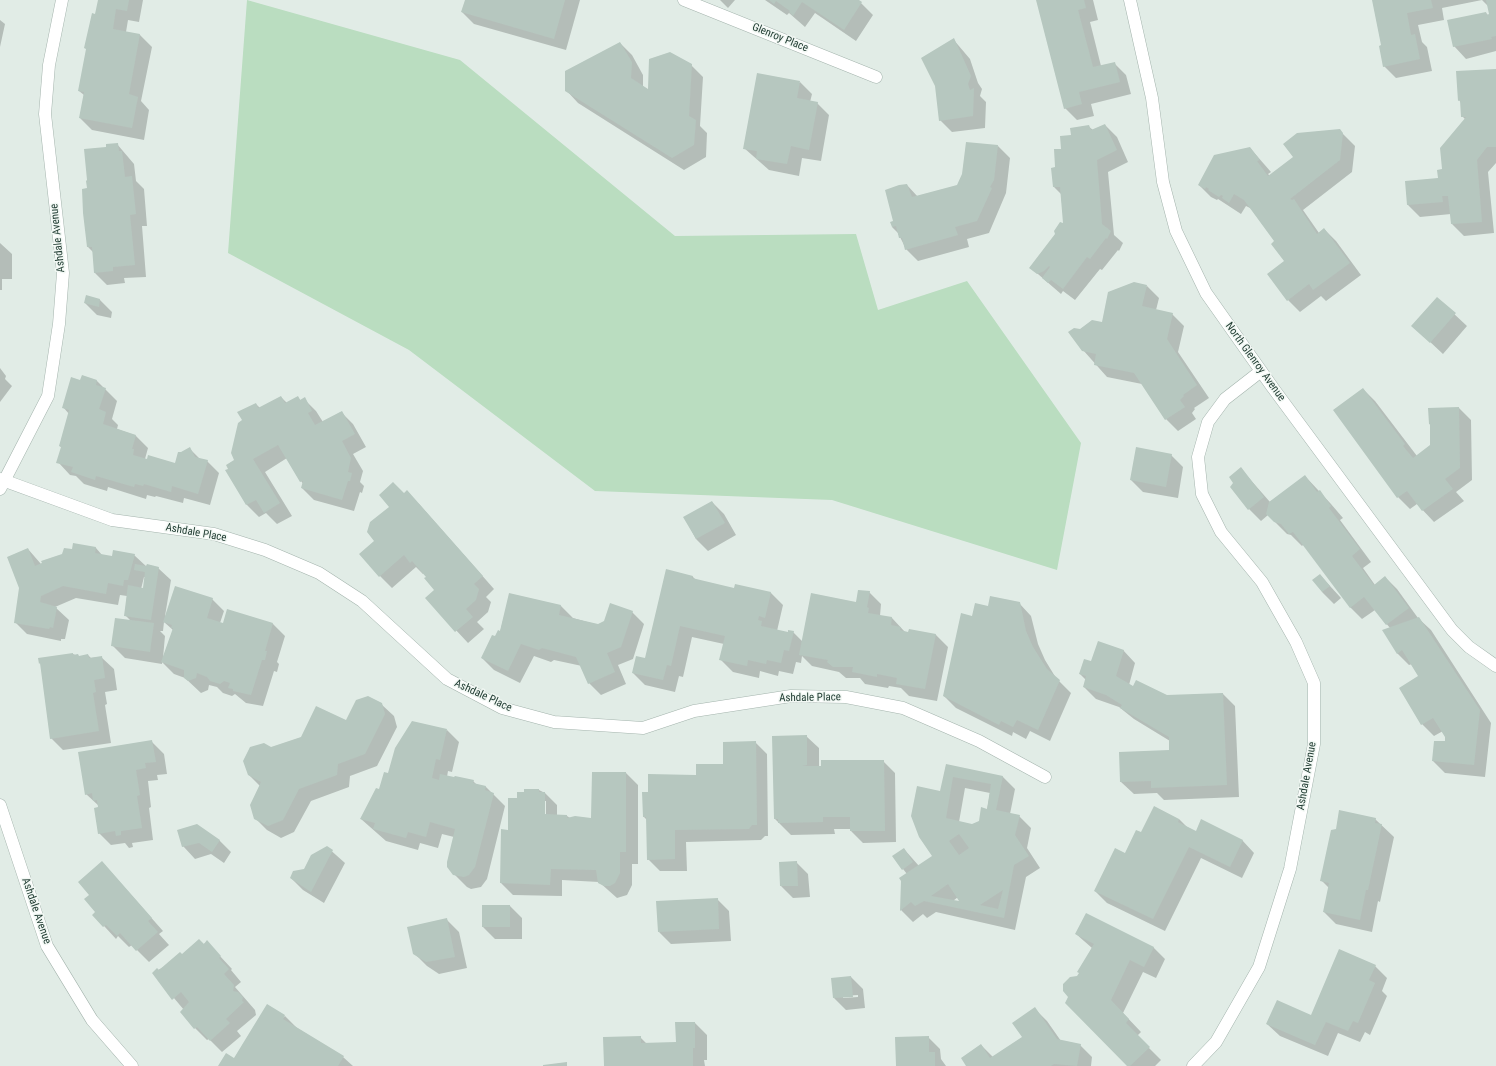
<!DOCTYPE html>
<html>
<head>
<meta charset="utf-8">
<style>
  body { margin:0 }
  canvas { display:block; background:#e1ece6 }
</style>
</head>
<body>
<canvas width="1496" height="1066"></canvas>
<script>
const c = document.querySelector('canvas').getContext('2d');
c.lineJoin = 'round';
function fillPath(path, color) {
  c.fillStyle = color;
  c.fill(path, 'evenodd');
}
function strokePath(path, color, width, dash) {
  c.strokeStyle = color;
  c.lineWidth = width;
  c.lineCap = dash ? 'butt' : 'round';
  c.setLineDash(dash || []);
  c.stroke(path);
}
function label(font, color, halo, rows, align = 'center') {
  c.font = font + ' "Roboto Condensed",sans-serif';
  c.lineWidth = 3;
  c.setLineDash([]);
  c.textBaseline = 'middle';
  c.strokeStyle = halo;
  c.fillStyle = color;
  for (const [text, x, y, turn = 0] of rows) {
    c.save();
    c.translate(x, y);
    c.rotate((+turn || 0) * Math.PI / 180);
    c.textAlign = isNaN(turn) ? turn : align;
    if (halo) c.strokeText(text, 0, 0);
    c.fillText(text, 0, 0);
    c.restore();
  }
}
const green = new Path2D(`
  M247 0 460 60 675 236 856 234 878 310 967 281 1081 443 1057 570 832 500 595 491 409 350 228 253Z`);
const shadow = new Path2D(`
  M99 0H143L139 22 128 20 126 32 140 35 152 47 141 101 149 110 144 140 92 130 80 118 84 95 79 91Z
  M466 0H580L566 50 474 24 462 12Z
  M720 0H735L728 8Z
  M765 0H858L873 15 856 41 815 13 805 27 789 13 787 15Z
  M1037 0H1093L1098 20 1090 22 1101 66 1114 63 1126 75 1131 94 1091 104 1094 116 1077 120 1065 108Z
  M1373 0H1496V51L1466 59 1454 46 1486 13 1488 15H1490L1489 7 1482 0 1442 8 1444 20 1418 25 1422 42 1427 47 1432 71 1396 78 1384 66 1382 46Z
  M0 20 5 24 0 47Z
  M953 39 970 59 978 83 982 89 980 96 986 102 985 128 952 132 940 120Z
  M620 43 632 55 643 75V87L648 90 691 65 703 77 700 126 707 133 706 157 684 170 578 103 566 90V72Z
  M1496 70V163L1488 172 1494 233 1464 236 1452 224 1451 214 1420 217 1408 205 1406 182 1439 179 1465 119 1462 116 1461 103 1459 100Z
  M800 82 812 94 810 102 817 103 829 115 821 161 802 158 799 176 769 170 744 148Z
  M1105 125 1117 137 1128 162 1108 172 1114 235 1123 243 1119 251 1118 250 1102 270 1100 269 1075 300 1063 291 1061 294 1031 268 1064 224 1061 194 1054 187 1056 168 1062 150 1072 136 1088 126 1093 130Z
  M1339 130 1355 146 1352 172 1303 210 1319 233 1324 229 1336 241 1361 275 1326 301 1321 296 1300 312 1288 300 1286 261 1276 241 1252 209 1246 206 1241 214 1218 199 1217 200 1211 197 1199 185 1250 148 1271 172 1268 174 1270 176Z
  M117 144 134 164 136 181 144 189 147 226H142L146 277 124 278 125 283 107 285 95 273 93 252 88 247V189L107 148Z
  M998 146 1010 158 1006 193 989 233 967 239 969 247 918 261 906 249 898 233 892 227 907 185 918 197 958 186Z
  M0 243 12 254V279H2V290H0Z
  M1147 286 1159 298 1156 310 1172 314 1184 326 1178 352 1209 398 1194 408 1195 409 1192 413 1196 419 1178 431 1166 419 1142 384 1107 377 1083 350 1080 330 1103 324Z
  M86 297 100 300 112 312 111 318 97 315 85 303Z
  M1437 298 1467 326 1443 354 1413 326Z
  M0 368 6 376 5 379 12 386 0 402Z
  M81 381H97L117 401 112 419 118 425 117 429 136 436 148 448 145 459 175 464 182 454 190 449 200 459 207 461 219 473 210 505 184 498 183 503 156 496 155 497 147 495 146 499 108 487 107 491 84 484 76 476 70 475 58 462 62 448 60 446 69 414 63 407Z
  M1363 389 1375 401 1417 456 1431 445V425L1429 424 1459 408 1471 420 1472 480 1456 492 1464 501 1434 522 1417 504 1410 509 1398 497Z
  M281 397 287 403 298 397 301 401 304 399 316 411 323 422 341 412 353 424 366 447 353 454 363 471 360 482 364 486 362 493 360 492 354 511 314 500 302 488 303 484 287 458 265 472 292 516 277 524 266 513 259 517 247 505 227 471 235 460 243 421 256 404 260 408Z
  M1171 455 1183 467 1178 498 1143 492 1131 480Z
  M1241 469 1270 502 1305 476 1331 504 1343 518 1340 520 1371 562 1363 568 1375 585 1385 577 1397 589 1418 618 1431 630 1491 723 1485 777 1445 773 1433 761 1446 742V737L1443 731 1434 736 1422 724 1420 677 1412 664 1409 665 1397 653 1390 628 1375 610 1362 619 1350 607 1304 544 1302 546 1291 535 1287 534 1268 515 1261 521 1249 509Z
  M404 494 419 504 494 589 486 597 491 602 488 612 477 622 484 629 468 643 426 598 435 591 424 573 423 574 416 567 392 588 380 576 375 541Z
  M712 502 724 514 736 535 708 551 696 539 685 518Z
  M96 548 102 555 113 557 134 555 147 567 158 568 171 580 165 616 212 599 224 611 220 623 224 624 228 610 273 624 285 636 277 662 279 664 277 672 274 671 263 706 246 703 235 694 232 696 223 693 217 687 209 685 208 690 201 693 185 678 174 674 162 662V664L125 658 112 645 131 621 125 615 127 596 120 595 118 605 76 598 55 607 69 620 65 639H61V641L27 634 15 622 28 549 41 564 73 550ZM144 577H145L144 589H141ZM164 622 173 630 163 658 165 636 160 631H163Z
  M1320 575 1341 598 1334 604 1322 592Z
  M692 576 696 580 735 589 736 585 771 593 783 605 777 631 788 634 793 632 803 642 869 592 881 604 880 616 892 618 905 632 936 635 948 647 937 701 909 696 901 688 889 686 888 688 865 684 860 678H846L839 672 812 666 802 656 801 663 796 662 793 674 779 671 778 676 760 671 759 678 733 672 721 660 724 644 692 637 683 677 679 676 675 692 645 685 633 673 646 659Z
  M510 594 561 606 573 618 598 625 632 612 644 624 633 659 618 665 626 684 601 695 589 683 582 666 554 660 551 662 534 656 520 683 494 670 482 658 500 632Z
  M1019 603 1031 616 1038 644 1045 660 1056 678 1071 693 1050 741 1030 731 1026 739 1013 732 1012 736 956 708 944 696 973 617Z
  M1123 650 1135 663 1129 685 1133 687 1167 696 1223 694 1235 706 1239 797 1164 800 1157 793 1134 794 1121 782 1120 753 1170 751V741L1134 719 1119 707 1096 699 1084 687 1086 680 1080 674 1091 663Z
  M73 654 80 657 88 655 91 658 101 657 114 669 117 690 105 692 107 704 105 705 111 743 63 750 51 738 41 665 39 659Z
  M381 704 394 716 397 727 377 766 350 776 349 787 311 801 294 832 281 838 267 830 255 818 260 786 249 775 271 748 346 722Z
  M447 730 459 742 452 772 448 771 447 777 473 781 477 785 486 787 505 806 487 879 481 887 471 889 467 887 454 874V837L442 834 438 848 420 843 418 850 386 841 361 819 389 774Z
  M806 736 819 748V767L883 761 895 773 896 842 863 843 851 831V829H834L835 834 791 835 775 819Z
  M152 742 164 754 167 774 157 775 158 780 148 781 151 807 149 808 153 840 132 843 133 847 129 848 125 843 111 845 99 833V806L86 794Z
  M755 742 767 754 768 836H765L761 840 686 842 687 871H660L648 859 647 820 644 817 649 793 724 765Z
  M946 766 1003 777 1015 789 1010 814 1019 816 1031 828 1027 848 1040 868 1026 877 1015 930 936 912 927 918 923 914 913 922 901 910 902 881 907 874 903 869 904 849 919 866 933 856 941 792ZM965 788 990 793 987 810 980 821 972 826 959 822ZM958 897 961 902 953 901Z
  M592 773H626L638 785V864H632V885L627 895 617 898 599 882 562 880V896L513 895 501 883 502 830 509 831 518 799 525 793 539 790 545 793 557 805V816H567L570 818 592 819ZM544 801H546V820L544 819Z
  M1179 819 1187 827 1196 832 1242 840 1254 853 1242 878 1201 858 1165 931 1107 903 1095 891 1141 834Z
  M1375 819 1394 837 1380 902 1378 901 1372 932 1336 924 1324 912 1329 888 1321 880Z
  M178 831 219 840 231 852 224 863 211 854 195 859 183 846Z
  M327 847 345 863 324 903 303 890 291 878 304 870Z
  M102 862 163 931 159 934 169 945 149 962 132 945 129 947 118 936 116 939 94 915 97 912 90 895Z
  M796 862 808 874 810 897 793 898 781 886Z
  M717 899 729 911 731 941 671 944 659 932Z
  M510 906 522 918V939H495L483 927Z
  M447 920 459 932 467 968 439 974 427 966 414 953Z
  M1076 934 1153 947 1165 959 1156 978 1143 972 1123 1013 1141 1032 1137 1036 1161 1060 1155 1066H1128L1078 977 1092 948Z
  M207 942 232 969 231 970 241 982 235 987 255 1010 256 1015 237 1031 241 1036 222 1052 209 1039 207 1040 195 1028 184 1010 153 973Z
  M1375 966 1387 978 1382 991 1387 996 1370 1035 1365 1032 1360 1042 1338 1033 1328 1056 1280 1036 1267 1024 1312 1016Z
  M851 977 863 989 865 1008 846 1010 834 998ZM858 995V997L843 998V996Z
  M1035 1009 1047 1021 1061 1041 1080 1045 1092 1057 1091 1066H968L981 1045 993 1057 1023 1037Z
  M285 1016 297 1028 343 1057 353 1066H219L235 1059Z
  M695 1023 707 1035V1060H704L705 1066H605L640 1037 647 1044 677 1043Z
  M928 1037 940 1049 941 1059 946 1066H897Z`);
const building = new Path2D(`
  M98 0H129L127 11 116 9 113 29 140 34 129 94 138 97 132 128 79 118 84 92 78 91 86 49 84 48 92 13 95 14Z
  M465 0H565L554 39 461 12Z
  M769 0H859L862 2 844 30 802 2 793 16 789 12 790 11 776 1 774 4Z
  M1036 0H1084L1086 8 1078 10 1093 67 1115 62 1120 82 1079 92 1082 104 1064 109Z
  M1372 0H1431L1433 8 1407 13 1411 35 1415 34 1420 59 1383 67 1379 46 1381 45Z
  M1486 0H1496V36L1491 37 1492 39 1453 47 1447 20 1486 12 1487 15 1489 14Z
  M954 38 971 76 968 84 970 90 974 88 973 116 939 121 935 86 921 58Z
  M620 42 632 62 631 78 648 89 649 59 670 52 692 64 689 116 696 120 694 145 672 158 565 91V71Z
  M1496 69V147H1487L1477 160 1482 222 1451 224 1448 196H1442L1443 202 1407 205 1405 181 1438 178 1437 170 1442 169 1440 148 1466 117H1461L1460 100 1458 101 1456 71Z
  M757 73 800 81 797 98 818 102 809 150 791 146 787 164 756 159 757 151 743 149Z
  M1105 124 1117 150 1097 160 1102 224 1111 231 1107 239 1106 238 1090 259 1087 257 1063 289 1051 280 1048 283 1042 278 1050 267 1049 266 1044 271 1037 274 1029 268 1055 234 1054 231 1060 222 1063 223 1060 187H1053L1051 168 1055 167 1054 149H1061L1060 136 1071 135 1070 128 1089 125 1091 130Z
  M1340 129 1343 133 1340 160 1290 199 1292 200 1294 199 1317 234 1324 228 1350 263 1313 290 1309 284 1287 301 1267 274 1284 261 1271 244 1274 241 1244 200 1234 194 1229 203 1222 198 1223 196 1221 195 1219 197 1208 190 1209 189 1206 187 1205 189 1198 185 1214 155 1250 147 1260 160 1257 161 1268 176 1293 157 1283 144 1297 133Z
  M966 142 998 145 994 180 990 187 992 188 977 221 955 227 958 235 905 250 902 238H899L896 226 892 227 890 222 893 221 885 190 899 185 907 184 912 197 957 185 962 174Z
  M118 143 119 151H122L125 177 132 176 136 214 130 215 135 265 113 267V271L94 273 92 247H87L83 213 82 189 87 188 86 181 87 180 84 149 106 147V144Z
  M1134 282 1147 285 1142 306 1173 313 1167 339 1197 385 1183 395 1184 396 1180 400 1185 407 1165 420 1134 373 1094 365 1096 354 1082 351 1068 332 1074 328 1080 329 1092 320 1102 322 1108 292Z
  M86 295 100 299 99 307 84 303Z
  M1437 297 1456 313 1430 343 1411 326Z
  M82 375 97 380 96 385 106 388 99 409 106 412 103 424 136 435 132 449H134L133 455 147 459 148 455 175 463 178 452H181L190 447 195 457 208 460 198 494 172 486 171 492 144 484 143 486 135 484 134 487 96 476 95 480 71 472 73 467 56 463 61 447 59 446 69 410 62 408 71 377 80 380Z
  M1363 388 1405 444 1403 446 1413 458 1430 445V424H1429L1428 408 1459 407 1460 468 1445 479 1453 489 1422 511 1407 491 1397 498 1333 410Z
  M281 396 285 403 298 396 300 400 305 397 312 411 308 413 315 425 342 411 355 434 342 441 351 458 348 472 352 473 350 481H348L342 500 301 488 303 481 300 482 278 445 253 459 280 503 264 513 256 500 246 505 225 470 228 469 226 465 234 460 231 453 238 423 242 420 237 412 256 403 258 408Z
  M1136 447 1172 454 1166 487 1130 480Z
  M1241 467 1264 497 1248 510 1230 487 1233 483 1229 477Z
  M1305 475 1317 492 1320 490 1331 506 1329 508 1360 549 1352 556 1374 585 1385 576 1409 608 1386 625 1364 597 1350 608 1293 532 1289 534 1281 524 1274 522 1266 514 1269 502Z
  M393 482 404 493 407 490 483 576 474 584 479 589 476 600 466 609 473 617 455 632 425 598 434 590 424 578 426 577 412 561 410 563 404 555 379 577 359 554 374 541 367 532 370 522 389 507 379 495Z
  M712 501 725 523 696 539 683 517Z
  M73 543 96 547 95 553 112 556 113 550 135 554 128 580H124L123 586 108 583 106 594 63 586 41 596 40 602 57 607 53 628 50 627 49 629 14 623 19 588 7 557 28 548 35 566 42 563 41 561 62 554 64 548 72 549Z
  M135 564 146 566 147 564 159 567 151 620 124 616 128 585 143 588 145 572 134 570Z
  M666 569 693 576 692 578 734 588 735 584 771 592 765 618 759 616 758 620 762 621 761 626 788 632V630L794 631 789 651 784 650 781 663 767 660 766 664 748 660 747 666 719 660 725 636 680 626 671 666 667 665 663 680 632 673 636 656 645 658Z
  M1320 574 1330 586 1322 592 1312 580Z
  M175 586 213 598 207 618 223 623 227 609 273 623 265 651H267L265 660H262L251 695 233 691V689L228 688 230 683 224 681 220 684 210 681 207 677 197 673 196 678 188 681 184 678V670L161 662 173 628H171L172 625 163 622Z
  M858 590 870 591 867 607 869 608 868 613 892 617 891 625 901 627 900 630 908 632 909 629 936 634 925 689 896 684 897 678 877 674V677L852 672 853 667H833L827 662 828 660 799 655 811 593 856 602Z
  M509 593 561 605 559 615 598 624 604 621 610 603 633 611 621 647 607 653 615 672 588 684 576 657 542 648 539 650 521 644 508 671 481 658 492 635 495 636 498 630 500 631Z
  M990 596 1020 602 1026 631 1033 647 1047 669 1060 680 1038 730 1017 720 1013 727 1001 721 999 725 943 696 961 613 972 616 975 603 988 606Z
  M1419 617 1480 710 1474 765 1432 761 1434 741H1445V737L1433 718 1421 725 1399 688 1418 676 1402 650 1397 654 1382 630Z
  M115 618 154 623 150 652 111 646Z
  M1098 641 1124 650 1116 676 1133 686 1136 680 1167 695 1223 693 1227 785 1151 788V781L1120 782 1119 752 1169 750V737L1120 708 1122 705 1106 695 1083 687 1086 676 1079 674 1084 659 1091 661Z
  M73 653V655L78 654 79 656 88 654 89 658 102 656 105 678 94 680 96 692 93 693 99 731 50 739 40 663 39 664 38 658Z
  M368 696 382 703 385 714 365 754 338 764 337 775 299 789 283 820 268 826 254 819 250 805 261 782 248 775 243 761 250 747 264 743 271 747 301 737 316 706 346 720 356 700Z
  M412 721 447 729 440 760 436 759 432 778 439 780 440 774 454 777 455 776 474 780 473 783 486 786 485 790 494 793 475 867 469 875 464 877 453 875 447 867V862L455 829 430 822 426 837 408 832 406 838 373 829 375 823 360 819 376 788 379 789 384 772 388 773 395 748Z
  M807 735V765L802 766H821V760H884L885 831H850V817H823V822L778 823V819H774L772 736Z
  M152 740 156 762 145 763 146 768 136 770 140 795 137 796 142 828 121 831V835L116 836 115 831 98 834 94 808 98 807 97 800 93 801 92 793 85 795 78 752Z
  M756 741 757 825H752L749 829 675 830V859L647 860 646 817H643L642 792H648V774L696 775V764H723V742Z
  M946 764 1003 776 996 810 1020 815 1015 835 1029 856 1014 865 1004 918 924 901 915 906 911 902 900 911 901 881 899 878 932 856 919 837 911 816 917 786 940 791ZM953 777 991 784 987 809 981 807 979 821 972 824 946 818ZM959 834 969 848 959 855 949 841ZM948 884 959 901 931 896ZM1003 890 998 909 980 905Z
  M592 772H626V852H620V873L615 883 610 886H604L598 883 596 870 551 869 550 885 500 883 501 829 508 830V798H517V792H524V789H539V792H545V814L567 815V818L575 816 591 818Z
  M1154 806 1179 819 1178 822 1196 831 1201 819 1243 840 1230 867 1189 847 1153 919 1094 891 1115 848 1125 853 1136 830 1141 832Z
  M1339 810 1376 818 1375 823 1382 824 1368 890H1366L1360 920 1323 912 1329 883 1320 881 1331 830 1336 829Z
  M197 824 220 840 212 852 199 843 182 847 177 830Z
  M327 846 333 850 311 892 290 878 293 871 304 869 311 855Z
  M904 848 913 862 902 870 892 856Z
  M102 861 152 918 148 921 158 932 136 951 120 933 117 936 106 925 103 927 92 915 95 912 84 899 89 895 78 882Z
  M797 861 798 886H780L779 862Z
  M718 898 719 929 658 932 656 901Z
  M482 905H510V927H482Z
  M1086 913 1154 947 1144 967 1130 960 1111 1000 1129 1019 1126 1023 1150 1047 1130 1066H1127L1065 1003 1068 997 1063 991V984L1070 977 1077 976 1079 973 1077 972 1094 944 1075 934Z
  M447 918 455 957 426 962 413 954 407 927Z
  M199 939 204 944 207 940 221 956 219 958 229 969 224 974 234 985 233 991 238 992 243 997 242 1001 244 1002 226 1019 230 1023 210 1041 197 1027 194 1029 180 1012 189 1002 181 992 172 1000 152 973 157 968 159 970 180 952 182 954Z
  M1339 949 1376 965 1369 980 1375 983 1358 1023 1353 1021 1348 1031 1326 1022 1315 1045 1266 1024 1277 1000 1311 1015Z
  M851 976 853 997 833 998 831 978Z
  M267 1004 285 1015 283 1019 344 1056 338 1066H218L226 1053 234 1058Z
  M1035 1007 1057 1039 1081 1044 1077 1066 1054 1064 1051 1066H966L961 1058 981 1044 990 1058 1022 1037 1012 1023Z
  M675 1022H695V1048H693V1066H604L603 1037 641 1036V1043L676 1042Z
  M929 1036V1052H935V1066H896L895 1037Z
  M567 1062V1066H543V1065Z`);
const minor = new Path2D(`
  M684 0 876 77
  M1130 0 1152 98 1163 182 1176 231 1206 293 1273 388 1452 630 1469 647 1496 666
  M0 479 112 520 214 534 265 550 319 573 362 601 447 679 502 708 554 722 643 728 694 711 791 696 846 697 903 708 979 741 1045 777
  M0 489 48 396 59 324 63 273 45 114 49 65 62 0
  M0 805 47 946 92 1020 132 1066
  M1193 1066 1216 1042 1259 967 1290 869 1314 744V683L1296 642 1262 582 1221 532 1202 494 1198 457 1208 422 1225 399 1261 371`);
const streetNames = [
  ["Glenroy Place",780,38,22],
  ["Ashdale Avenue",58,238,-96],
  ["North Glenroy Avenue",1255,362,54],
  ["Ashdale Place",196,533,10],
  ["Ashdale Place",483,696,25],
  ["Ashdale Place",810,698,-1],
  ["Ashdale Avenue",1307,776,-80],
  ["Ashdale Avenue",36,911,71]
];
fillPath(green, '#baddc0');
fillPath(shadow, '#0003');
fillPath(building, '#b6c7bf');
strokePath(minor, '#a4b4ad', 13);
strokePath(minor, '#fff', 12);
label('11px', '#213d33', '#f2f8f4', streetNames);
</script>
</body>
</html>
